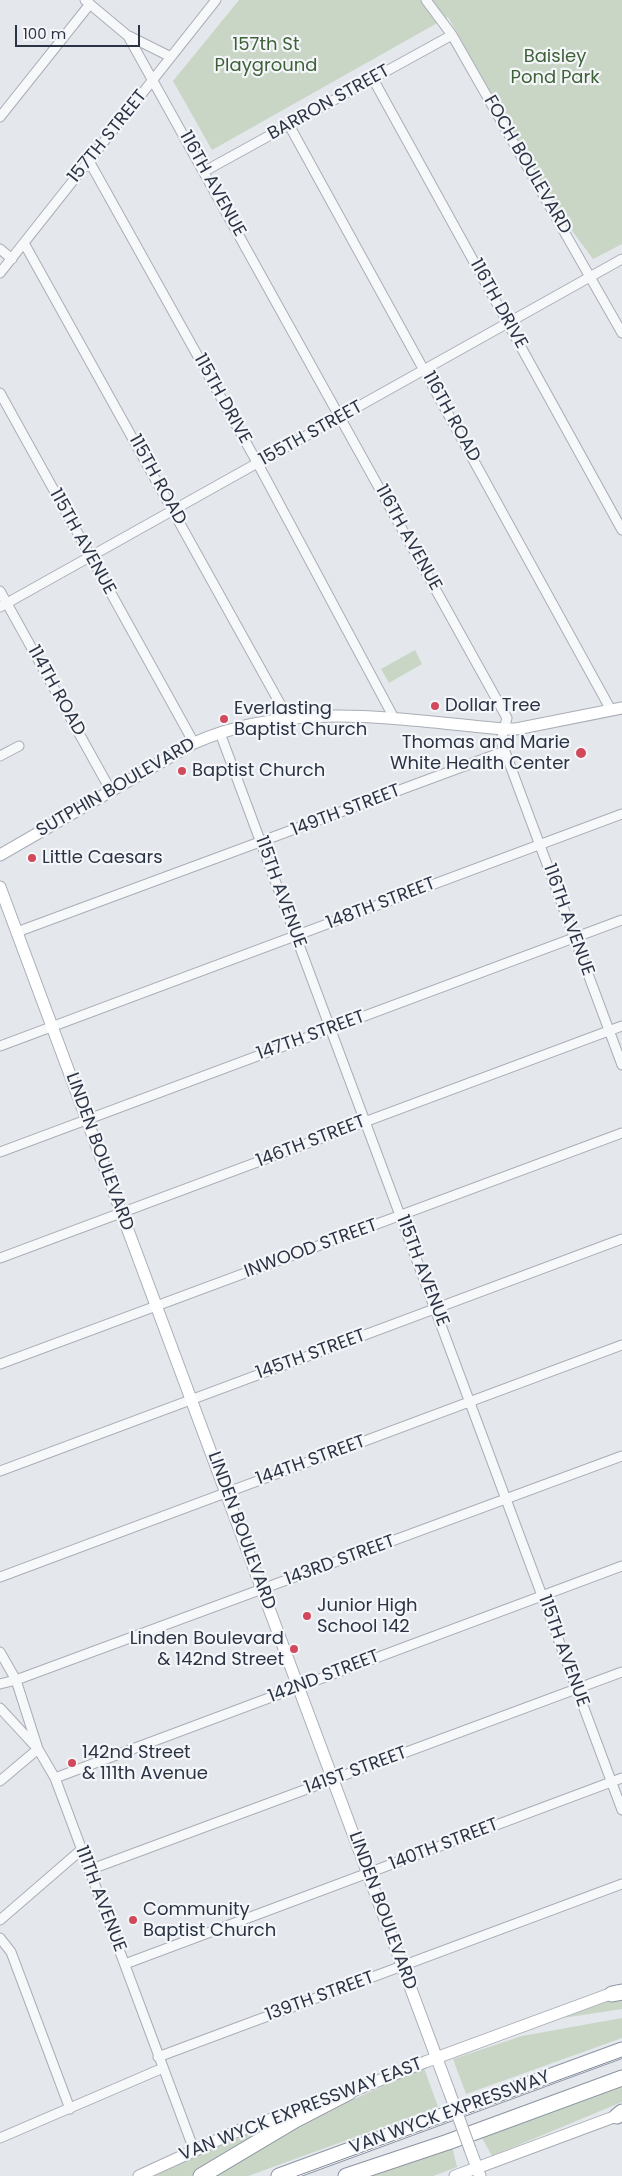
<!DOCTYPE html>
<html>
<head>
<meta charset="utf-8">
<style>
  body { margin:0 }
  #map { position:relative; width:622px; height:2176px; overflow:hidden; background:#e4e7ec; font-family:Poppins,sans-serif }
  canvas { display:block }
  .scale { position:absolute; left:15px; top:25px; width:125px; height:22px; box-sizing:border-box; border:2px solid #2b3445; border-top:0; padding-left:6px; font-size:15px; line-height:18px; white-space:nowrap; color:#2b3445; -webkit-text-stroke:4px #f4f6f9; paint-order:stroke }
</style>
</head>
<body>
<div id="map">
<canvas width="622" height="2176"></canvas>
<div class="scale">100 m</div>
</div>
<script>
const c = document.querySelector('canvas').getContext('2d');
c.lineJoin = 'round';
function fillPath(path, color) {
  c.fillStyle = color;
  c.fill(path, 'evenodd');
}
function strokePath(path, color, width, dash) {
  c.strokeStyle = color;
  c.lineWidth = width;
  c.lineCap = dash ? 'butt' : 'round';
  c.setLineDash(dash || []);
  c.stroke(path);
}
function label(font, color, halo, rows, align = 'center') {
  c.font = font + ' Poppins,sans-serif';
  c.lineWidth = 4.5;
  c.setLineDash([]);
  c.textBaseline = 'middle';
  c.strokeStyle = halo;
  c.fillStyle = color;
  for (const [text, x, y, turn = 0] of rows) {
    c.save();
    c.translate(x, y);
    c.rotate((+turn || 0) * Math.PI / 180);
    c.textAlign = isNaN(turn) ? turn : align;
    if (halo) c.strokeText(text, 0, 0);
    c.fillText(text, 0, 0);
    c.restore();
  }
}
const green = new Path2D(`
  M239 0H622V244L593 259 559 213 448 17 212 150 173 81Z
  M415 650 422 664 389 683 381 669Z
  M622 1996V2009L563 2018Z
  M622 2018V2038L466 2094 453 2059 522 2036Z
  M424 2068 438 2107 248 2176H207L307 2120Z
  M622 2081V2102L492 2156 481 2136Z
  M271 2125 272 2130 191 2176H153L203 2152Z
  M452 2146 457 2167 433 2176H360Z`);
const street = new Path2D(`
  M85 0 128 36 507 718 501 741 622 1065
  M426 0 452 35 622 333
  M129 36 171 57
  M373 79 622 530
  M0 117 90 4
  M289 125 611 710
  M89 161 258 464 394 718
  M205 171 452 35
  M24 243 288 718
  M0 249 12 259
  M0 273 216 0
  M0 393 194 743
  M0 591 111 791
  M0 607 622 259
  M220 733 622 1810
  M0 756 19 746
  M17 932 505 751
  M0 1046 622 814
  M0 1152 622 920
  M0 1258 622 1026
  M0 1364 622 1133
  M0 1471 622 1239
  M0 1577 622 1345
  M0 1652 16 1680 38 1749 55 1778 194 2150
  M0 1684 16 1680 622 1456
  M0 1708 36 1747
  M55 1778 622 1566
  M0 1781 38 1749
  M89 1870 622 1672
  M0 1920 81 1850
  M0 1938 11 1952 70 2109
  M125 1964 622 1778
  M158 2057 622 1884
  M0 2138 163 2068`);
const secondary = new Path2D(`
  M0 855 194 743C292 699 402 720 504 729H516L622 708
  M0 887 449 2091
  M343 2095 425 2062 618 1991
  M470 2149 480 2176
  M139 2176 235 2132 309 2106
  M455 2176 622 2114`);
const highway = new Path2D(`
  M612 1994 622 1992
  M617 2116 622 2112
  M201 2176 295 2120 349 2092
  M279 2176 622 2050
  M346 2176 448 2142 622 2078`);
const tram = new Path2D(`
  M297 2176 622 2057`);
const secondaryBridge = new Path2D(`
  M449 2091 470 2149`);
const markers = [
  [435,706,5,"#d1495b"],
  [224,719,5,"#d1495b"],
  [581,753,6,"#d1495b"],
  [182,771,5,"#d1495b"],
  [32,858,5,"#d1495b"],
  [307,1616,5,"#d1495b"],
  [294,1649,5,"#d1495b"],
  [72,1763,5,"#d1495b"],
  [133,1920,5,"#d1495b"]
];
const parkNames = [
  ["157th St",266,45],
  ["Playground",266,66],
  ["Baisley",555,57],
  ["Pond Park",555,78]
];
const streetNames = [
  ["BARRON STREET",329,103,-29],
  ["157TH STREET",108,137,-51],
  ["FOCH BOULEVARD",527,165,60],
  ["116TH AVENUE",212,184,61],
  ["116TH DRIVE",498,304,61],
  ["115TH DRIVE",222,399,61],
  ["116TH ROAD",451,417,61],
  ["155TH STREET",311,434,-29],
  ["115TH ROAD",157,480,61],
  ["116TH AVENUE",408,538,61],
  ["115TH AVENUE",82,542,61],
  ["114TH ROAD",56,691,61],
  ["SUTPHIN BOULEVARD",116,788,-30],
  ["149TH STREET",346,811,-21],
  ["115TH AVENUE",280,892,70],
  ["148TH STREET",381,904,-21],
  ["116TH AVENUE",568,920,70],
  ["147TH STREET",311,1036,-20],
  ["146TH STREET",311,1142,-21],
  ["LINDEN BOULEVARD",99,1152,70],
  ["INWOOD STREET",311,1249,-20],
  ["115TH AVENUE",422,1271,69],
  ["145TH STREET",311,1355,-20],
  ["144TH STREET",311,1461,-20],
  ["LINDEN BOULEVARD",241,1531,70],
  ["143RD STREET",340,1561,-20],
  ["115TH AVENUE",563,1651,70],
  ["142ND STREET",324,1677,-21],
  ["141ST STREET",356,1771,-20],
  ["140TH STREET",444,1845,-21],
  ["111TH AVENUE",100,1899,69],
  ["LINDEN BOULEVARD",382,1911,70],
  ["139TH STREET",320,1997,-20],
  ["VAN WYCK EXPRESSWAY EAST",301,2110,-21],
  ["VAN WYCK EXPRESSWAY",450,2113,-20]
];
const poiNames = [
  ["Dollar Tree",445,706],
  ["Everlasting",234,709],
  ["Baptist Church",234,730],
  ["Thomas and Marie",570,743,"right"],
  ["White Health Center",570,764,"right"],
  ["Baptist Church",192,771],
  ["Little Caesars",42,858],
  ["Junior High",317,1606],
  ["School 142",317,1627],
  ["Linden Boulevard",284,1639,"right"],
  ["& 142nd Street",284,1660,"right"],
  ["142nd Street",82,1753],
  ["& 111th Avenue",82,1774],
  ["Community",143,1910],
  ["Baptist Church",143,1931]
];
fillPath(green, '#c9d6c5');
strokePath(street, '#a9aeb7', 11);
strokePath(secondary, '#a9aeb7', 13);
strokePath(highway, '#8b94a3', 17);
strokePath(street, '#f7f8fa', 9);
strokePath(secondary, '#fff', 11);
strokePath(highway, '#fff', 15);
strokePath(tram, '#7d8696', 1);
strokePath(secondaryBridge, '#a9aeb7', 13, []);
strokePath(secondaryBridge, '#fff', 11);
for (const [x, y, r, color] of markers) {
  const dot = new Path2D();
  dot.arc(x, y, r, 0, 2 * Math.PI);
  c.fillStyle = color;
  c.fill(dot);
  strokePath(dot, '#f4f6f9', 2);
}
label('18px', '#3f6138', '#f4f6f9', parkNames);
label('18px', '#2b3445', '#f4f6f9', streetNames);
label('18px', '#2b3445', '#f4f6f9', poiNames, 'left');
</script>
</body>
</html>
